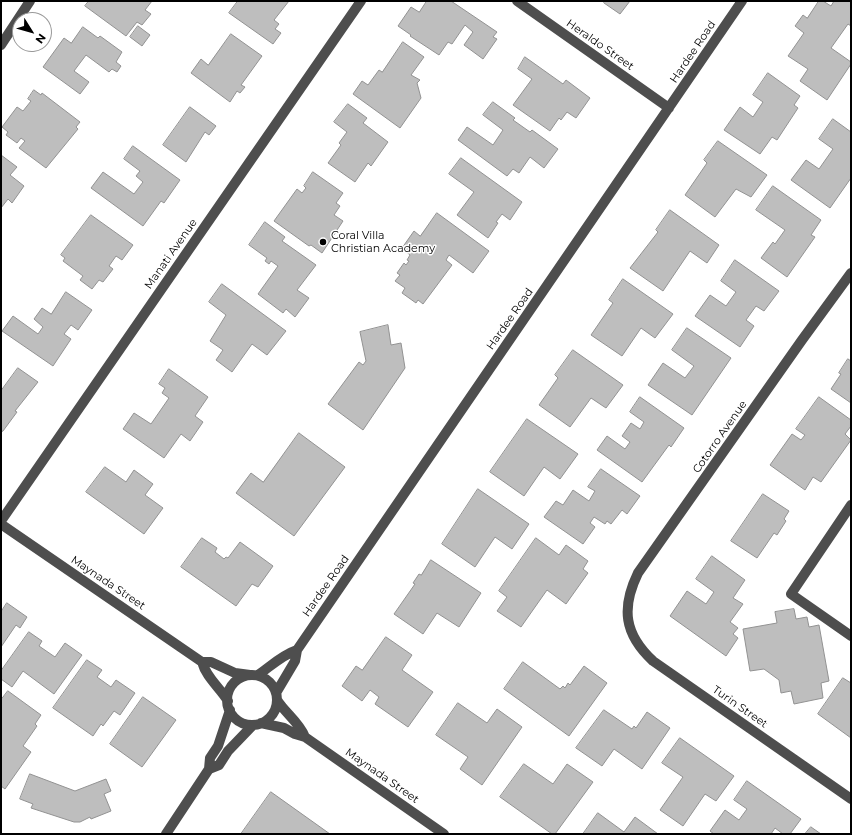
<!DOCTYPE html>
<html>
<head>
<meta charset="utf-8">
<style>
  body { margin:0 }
  #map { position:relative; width:852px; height:835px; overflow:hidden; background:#fff; font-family:Montserrat,sans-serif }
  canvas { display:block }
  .frame { position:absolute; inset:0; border:2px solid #000; pointer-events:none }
  .north { position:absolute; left:12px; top:12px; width:40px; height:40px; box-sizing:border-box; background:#fff; border:1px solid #999; border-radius:50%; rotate:127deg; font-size:11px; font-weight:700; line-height:16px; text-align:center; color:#000 }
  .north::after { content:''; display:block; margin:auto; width:14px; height:18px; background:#000; clip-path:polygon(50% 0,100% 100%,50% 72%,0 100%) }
</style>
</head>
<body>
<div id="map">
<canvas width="852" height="835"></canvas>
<div class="frame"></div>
<div class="north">N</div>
</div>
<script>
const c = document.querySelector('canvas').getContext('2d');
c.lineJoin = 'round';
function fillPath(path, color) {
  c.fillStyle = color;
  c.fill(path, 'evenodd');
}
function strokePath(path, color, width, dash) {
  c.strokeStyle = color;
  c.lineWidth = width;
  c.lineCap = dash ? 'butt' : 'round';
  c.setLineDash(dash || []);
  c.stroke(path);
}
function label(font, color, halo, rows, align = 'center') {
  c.font = font + ' Montserrat,sans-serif';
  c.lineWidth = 3;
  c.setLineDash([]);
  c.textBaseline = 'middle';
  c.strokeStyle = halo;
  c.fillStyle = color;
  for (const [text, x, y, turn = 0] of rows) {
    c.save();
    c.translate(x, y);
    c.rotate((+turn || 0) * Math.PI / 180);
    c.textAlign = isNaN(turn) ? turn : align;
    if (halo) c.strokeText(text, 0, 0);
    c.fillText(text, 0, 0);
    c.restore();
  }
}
const building = new Path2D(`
  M89 1H152L145 10 151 14 142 25 137 22 126 36 85 6Z
  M238 1H289L274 20 279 24 275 29 281 33 273 44 229 13Z
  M427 1H451L497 32 493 37 497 39 483 59 464 45 473 32 465 25 452 44 448 42 439 55 410 36 411 35 398 26 411 7 419 12Z
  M605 1H630L620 14 604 3Z
  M819 1H823L831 6 834 1H851V26L848 24 831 48 851 62V64L827 100 800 81 808 69 788 56 804 33 795 26 803 15 807 18Z
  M138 26 150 35 142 46 130 37Z
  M83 27 98 38 100 36 122 52 116 62 121 66 117 72 112 69 109 72 86 55 74 71 89 82 80 94 43 67 64 38 71 43Z
  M231 34 262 56 241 85 245 87 240 93 237 91 230 102 191 73 201 59 208 65Z
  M403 42 424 57 411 75 420 80 417 83 421 98 400 128 353 94 362 81 368 85 379 70 382 72Z
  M525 57 563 84 566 80 590 98 576 118 567 112 561 120 559 118 550 131 513 105 532 79 518 69Z
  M768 73 800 96 794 105 798 108 777 140 772 137 760 154 724 130 740 107 753 117 763 102 753 95Z
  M34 90 41 95 42 93 80 122 76 127 78 129 46 168 19 148 25 141 21 138 17 143 6 135 8 132 2 127 17 107 23 111 31 101 28 99Z
  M493 102 515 118 513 120 530 132 532 130 558 149 544 168 530 157 519 173 513 169 507 176 458 140 467 127 493 145 503 130 483 115Z
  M348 104 367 118 363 123 388 142 371 166 368 163 355 182 328 163 341 145 339 143 347 132 334 122Z
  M190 107 216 126 209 135 205 132 186 162 163 145Z
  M833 119 851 132V178L830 208 791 180 806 160 819 169 833 149 819 139Z
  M718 141 767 175 751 197 736 189 715 217 685 195 707 163 704 160Z
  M133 146 180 180 164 203 161 201 143 226 91 188 103 172 134 194 143 182 136 176 140 171 124 159Z
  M1 155 17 167 10 175 24 186 12 203 8 199 1 208Z
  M461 158 522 202 510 220 502 214 496 222 498 223 488 238 457 215 474 192 449 174Z
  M313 172 343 193 336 203 340 206 334 215 343 221 322 253 311 245 309 246 274 221 297 189 302 193 306 188 304 186Z
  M773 186 821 220 811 235 815 237 787 277 761 258 773 242 775 244 785 230 756 210Z
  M670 210 719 245 707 263 690 251 663 291 630 268 658 232 656 230Z
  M437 213 489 251 473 273 449 255 446 260 452 265 423 304 418 300 416 303 402 293 405 288 395 281 400 275 397 273 404 263 406 265 409 261 407 260 410 255 402 248 414 231 420 236Z
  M91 215 133 245 122 260 116 256 109 266 113 269 103 282 99 280 92 289 80 280 83 276 63 261 65 258 61 255Z
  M265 222 285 237 282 241 316 265 297 290 309 298 295 317 286 309 283 313 258 294 278 266 271 261 269 264 265 261 267 258 249 245Z
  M735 260 779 291 764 311 756 306 746 320 754 326 740 347 695 316 710 295 726 306 736 292 721 281Z
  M623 279 673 314 655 338 641 328 622 356 591 335 613 303 609 300Z
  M222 284 286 331 267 355 252 344 232 372 216 360 223 350 210 341 226 315 209 302Z
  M66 292 92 310 78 330 71 325 64 334 71 339 53 366 2 331 13 316 38 334 43 327 34 319 42 308 51 314Z
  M388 325 391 345 401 343 405 368 363 430 328 404 359 362 363 365 366 361 360 332Z
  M687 328 731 358 692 415 648 385 663 363 685 378 694 366 672 350Z
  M573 350 623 385 606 408 591 398 570 427 539 405 558 378 555 375Z
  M848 359 851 361V403L831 389 841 374 839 373Z
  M18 368 38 382 15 411 17 412 3 431 1 432V391Z
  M169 369 208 397 195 416 203 422 190 441 181 434 164 458 123 429 134 413 151 424 169 398 162 393 165 388 159 384Z
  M640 397 684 428 671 447 669 445 642 482 597 450 607 436 625 449 630 442 622 436 631 423 640 429 644 422 630 412Z
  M819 397 851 420V426L845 434 851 440 821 482 813 477 805 490 770 465 792 434 801 440 805 435 796 429Z
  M527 419 578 454 560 479 544 467 524 496 490 472Z
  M299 433 345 467 294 536 236 493 251 473 263 482Z
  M105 467 126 482 134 470 153 484 145 495 163 508 144 534 86 492Z
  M601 469 640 496 627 514 622 510 611 524 607 521 605 524 594 517 590 523 595 527 583 544 544 517 556 501 563 505 573 490 589 501 595 491 588 487Z
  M478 489 529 524 512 549 495 537 475 567 442 544Z
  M763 494 789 511 784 519 786 521 777 535 774 533 757 558 731 541Z
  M202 538 217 548 215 552 224 559 226 557 228 558 240 542 273 566 258 587 252 584 236 606 181 567Z
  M536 538 559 555 566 545 588 561 583 569 588 573 566 604 547 590 521 627 497 611 507 597 499 591Z
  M712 556 745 580 733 598 743 604 730 622 738 628 733 634 738 638 726 656 670 616 687 591 706 604 714 592 696 579Z
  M431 560 481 593 459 627 437 613 423 634 394 614 415 584 413 583 419 574 421 575Z
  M7 603 27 617 20 628 16 625 1 647V612Z
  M794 609 796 619 807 617 809 627 819 625 829 681 821 683 823 698 794 704 791 691 781 693 779 680 764 669 750 671 743 629 777 623 775 612Z
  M29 632 42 641 39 646 55 657 65 643 82 655 54 694 23 671 12 687 1 679V671Z
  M386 637 412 655 402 670 433 692 408 727 375 704 379 697 370 690 362 701 342 686 356 666 362 670Z
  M87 660 102 670 97 677 111 687 116 680 135 693 120 715 114 711 103 726 101 724 93 736 53 708Z
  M523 662 560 689 563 686 565 688 568 683 570 685 584 666 607 683 569 736 504 689Z
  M843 678 851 683V738L818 714Z
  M8 691 41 715 35 724 37 726 23 746 31 752 5 789 1 786V700Z
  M143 697 176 720 142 767 110 744Z
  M458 703 487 723 497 709 522 727 482 785 460 769 468 757 436 735Z
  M604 710 632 729 634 726 636 728 647 712 670 728 642 769 614 749 602 766 576 748Z
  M680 738 734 776 716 801 705 794 683 826 660 810 683 777 662 763Z
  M524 764 553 784 567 764 593 782 555 834H552L500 797Z
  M30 774 75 791 106 779 111 791 104 794 111 811 91 819 90 817 80 822H74L31 808 33 804 20 799Z
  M747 781 801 819 790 834H783L775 828 771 834H714L710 831 725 810 739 820 747 809 734 800Z
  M271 792 330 834H241Z
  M598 813 624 832 635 817 658 834H583Z
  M811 827 821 834H805Z`);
const minor = new Path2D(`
  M517 1 669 108
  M1 45 30 1
  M851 273 802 340 638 573C621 608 624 634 653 661L851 799
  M851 505 791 594 851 636
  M1 521 361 1
  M1 524 202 662H211L235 673 250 675
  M202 662C206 677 220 688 228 701
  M258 675C271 666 282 655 297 650
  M227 700a25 25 0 1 1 50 0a25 25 0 1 1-50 0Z
  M276 693 295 661 297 650 742 1
  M277 700C286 714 299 722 305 737
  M261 723 284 728 295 734 305 737 444 834
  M209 769 219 765 228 751 253 725
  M166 834 209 769 210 758 218 746 230 710`);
const markers = [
  [323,242,4,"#000"]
];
const streetNames = [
  ["Heraldo Street",600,45,35],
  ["Hardee Road",693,52,-56],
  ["Manati Avenue",171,254,-55],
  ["Hardee Road",510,319,-55],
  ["Cotorro Avenue",720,437,-55],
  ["Maynada Street",108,583,34],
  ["Hardee Road",326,586,-55],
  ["Turin Street",740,707,35],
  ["Maynada Street",382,776,35]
];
const poiNames = [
  ["Coral Villa",331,236],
  ["Christian Academy",331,249]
];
fillPath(building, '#bebebe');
strokePath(building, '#929292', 1);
strokePath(minor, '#4e4e4e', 10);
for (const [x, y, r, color] of markers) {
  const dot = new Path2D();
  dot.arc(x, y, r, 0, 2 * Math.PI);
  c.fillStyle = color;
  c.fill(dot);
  strokePath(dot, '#fff', 1.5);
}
label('11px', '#000', '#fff', streetNames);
label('11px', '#000', '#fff', poiNames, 'left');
</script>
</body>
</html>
